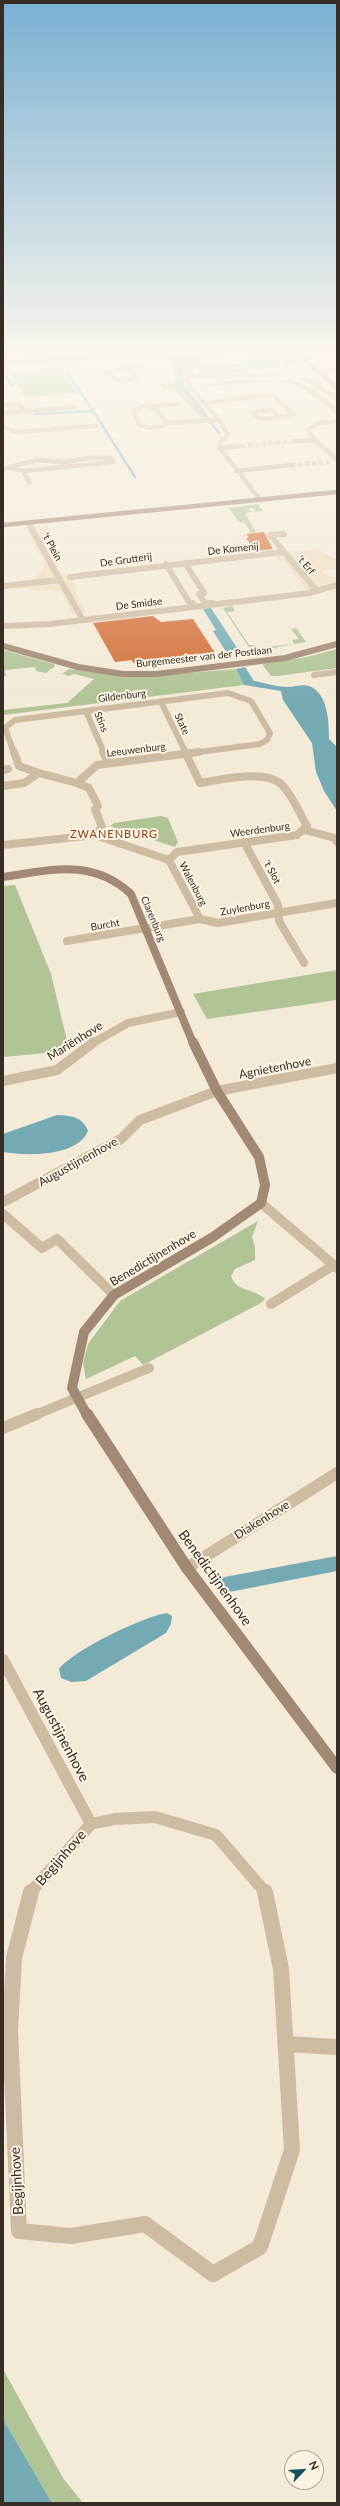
<!DOCTYPE html>
<html>
<head>
<meta charset="utf-8">
<style>
  body { margin:0 }
  #map { position:relative; width:340px; height:2506px; overflow:hidden; background:#f4ead8; font-family:Lato,sans-serif }
  canvas { display:block }
  .frame { position:absolute; inset:0; border:4px solid #372d25; pointer-events:none }
  .north { position:absolute; left:284px; top:2450px; width:40px; height:40px; box-sizing:border-box; background:#fbf3e4; border:1px solid #ada498; border-radius:50%; rotate:65deg; font-size:11px; font-weight:700; line-height:16px; text-align:center; color:#372d25 }
  .north::after { content:''; display:block; margin:auto; width:14px; height:18px; background:#17505d; clip-path:polygon(50% 0,100% 100%,50% 72%,0 100%) }
</style>
</head>
<body>
<div id="map">
<canvas width="340" height="2506"></canvas>
<div class="frame"></div>
<div class="north">N</div>
</div>
<script>
const c = document.querySelector('canvas').getContext('2d');
c.lineJoin = 'round';
function fillPath(path, color) {
  c.fillStyle = color;
  c.fill(path, 'evenodd');
}
function strokePath(path, color, width, dash) {
  c.strokeStyle = color;
  c.lineWidth = width;
  c.lineCap = dash ? 'butt' : 'round';
  c.setLineDash(dash || []);
  c.stroke(path);
}
function label(font, color, halo, rows, align = 'center') {
  c.font = font + ' Lato,sans-serif';
  c.lineWidth = 4;
  c.setLineDash([]);
  c.textBaseline = 'middle';
  c.strokeStyle = halo;
  c.fillStyle = color;
  for (const [text, x, y, turn = 0] of rows) {
    c.save();
    c.translate(x, y);
    c.rotate((+turn || 0) * Math.PI / 180);
    c.textAlign = isNaN(turn) ? turn : align;
    if (halo) c.strokeText(text, 0, 0);
    c.fillText(text, 0, 0);
    c.restore();
  }
}
const green = new Path2D(`
  M261 351H271L280 362V366L222 375 199 376V374L209 373H198L196 368 204 361 210 367 213 366 217 370 265 364 270 360Z
  M274 351H292L306 364 283 365V360Z
  M169 358 194 361 185 370 183 382 208 416 201 418 174 389 164 390 159 384 174 382 175 366Z
  M63 370 77 393 24 397 12 373Z
  M318 378 324 389 337 395V401L299 379Z
  M292 379 316 390 336 407 337 415 311 394 293 383 274 381 200 387 226 381Z
  M258 504 263 511 254 512 255 509 250 508 248 510 253 512 245 513 256 532 249 533 250 531 245 523 239 522 229 508Z
  M232 606 235 611 227 612 249 645H256L258 648 294 644 292 640 299 639 291 629 296 628 306 642 252 652 223 608Z
  M337 649V668L278 676H271L262 664 307 657Z
  M3 650 54 664 55 666 46 673 36 671 35 667 5 670 6 676H3V662L5 659H3Z
  M69 669 138 677 236 669 244 685 3 715V710L67 703 94 679 74 674 69 676 62 674Z
  M161 816 168 818 178 842 175 847 110 826 114 823Z
  M15 885 51 974 69 1049 68 1051 3 1057V886Z
  M337 970V1000L207 1019 193 994Z
  M258 1221 252 1237 255 1247V1260L235 1269 231 1276C237 1293 254 1288 265 1299L261 1303 143 1365 135 1356 86 1379 83 1363 88 1344 120 1301Z
  M3 2369 63 2478 83 2503H52L3 2419Z`);
const plaza = new Path2D(`
  M48 526 50 530 46 531 45 539 61 573 70 577 74 583 78 590H75L86 613 72 614 61 591 6 588 32 581 44 566V557L37 552 27 528Z
  M317 549 337 560V570L327 569 322 571 327 576 337 577V582L306 590 284 561 280 562 274 553Z`);
const water = new Path2D(`
  M256 351H261L269 362 260 365 213 369 261 358Z
  M211 608 239 651 236 652 237 654 228 655 213 631 216 630 203 609Z
  M245 667 254 681C265 683 277 687 288 687 295 687 302 684 309 686 328 693 329 722 329 739L337 747V811L324 791 316 772 312 743 283 700 281 691 244 685 236 669Z
  M57 1115C71 1116 82 1116 88 1131 77 1157 27 1156 3 1152V1134Z
  M337 1556V1571L224 1593 214 1579Z
  M167 1613 172 1616 171 1624 166 1633 86 1681 71 1682 61 1678 59 1669C74 1650 142 1617 167 1613Z
  M3 2419 52 2503H3Z`);
const stream = new Path2D(`
  M190 362 180 371 179 382 208 419
  M3 371 12 385
  M67 373 89 404
  M90 406 135 477
  M34 414 94 411
  M211 423 219 433`);
const building = new Path2D(`
  M264 532 273 549 255 551 246 538H249L246 534Z
  M153 616 161 622 193 619 215 653 133 663 132 660 115 662 93 623Z`);
const streetTunnel = new Path2D(`
  M241 446 295 441
  M291 465 329 462`);
const streetFar5 = new Path2D(`
  M206 351V354L189 370 186 382 219 420 228 435 220 442V448L260 500
  M131 354 136 368H132
  M206 354 225 351
  M3 363 126 355 200 359
  M132 368 135 378 117 380 107 372Z
  M185 376 218 377 337 370
  M203 403 272 395 294 415 279 417
  M3 405H21L24 411
  M145 406 157 410 167 423C160 430 147 428 139 425L134 410Z
  M150 406 177 404
  M272 410 279 417 259 419 252 412Z
  M3 413 74 407
  M337 421 318 423 308 430 315 440 337 460
  M167 423 219 420
  M5 427 15 432 96 426
  M295 441 315 440
  M220 448 241 446
  M3 469 37 460 64 462 89 458H111L114 462 23 471 10 468
  M23 471 29 482
  M236 471 291 465
  M28 523 30 527`);
const streetFar4 = new Path2D(`
  M284 534 270 535 317 591
  M185 563 204 593 199 594 205 603H213
  M166 564 190 604 193 603 195 607
  M70 577 283 552
  M60 580 83 620
  M3 586 60 580 30 526
  M3 626 50 624 277 597 309 593 337 585
  M314 675 337 672
  M161 702 186 753
  M86 711 104 753
  M14 753 5 728 15 720 228 693 251 701 270 733 267 740 260 744 191 753`);
const streetFar3 = new Path2D(`
  M14 752 19 766 39 773
  M103 752 108 763
  M3 770 8 769
  M39 773 77 783 97 765 199 752
  M77 783 89 788 98 806 95 809 102 827 95 835
  M3 786 24 783 39 773
  M304 830 335 838 337 842
  M244 842 278 905 279 921 304 963
  M3 845 95 835 169 860 200 919
  M169 860 177 852 297 835 307 826C299 813 293 795 281 784 264 769 221 780 200 783L185 752
  M67 941 200 919 218 923 337 903
  M93 1043 128 1023 181 1012`);
const streetFar2 = new Path2D(`
  M3 1081 57 1070 94 1042
  M3 1202 121 1139 140 1120 217 1091 337 1068
  M261 1203 337 1268
  M3 1214 42 1248 57 1239 114 1295
  M271 1304 334 1265
  M35 1415 149 1368`);
const streetFar1 = new Path2D(`
  M3 1428 37 1414
  M187 1568 337 1473
  M3 1660 91 1824
  M30 1893 91 1824 115 1819 155 1817 216 1835 266 1893`);
const street = new Path2D(`
  M31 1892 14 1958 10 2030 19 2231 71 2236 145 2224 213 2274 260 2247 292 2150 281 1969 265 1892
  M286 2044 337 2047`);
const secondaryFar4 = new Path2D(`
  M296 351 337 388
  M3 525 337 492`);
const secondaryFar3 = new Path2D(`
  M3 646 78 667 123 674H156L285 658 337 644`);
const secondaryFar2 = new Path2D(`
  M3 877C51 870 92 858 131 894L193 1043`);
const secondaryFar1 = new Path2D(`
  M87 1415 72 1388 84 1332 114 1295 213 1237 261 1203 265 1185 259 1157 217 1091 193 1042`);
const secondary = new Path2D(`
  M87 1414 187 1568 337 1768`);
const farStreetnames = [
  ["'t Plein",52,547,61],
  ["De Komenij",233,549,-6],
  ["De Grutterij",126,560,-8],
  ["'t Erf",306,565,49],
  ["De Smidse",139,604,-7],
  ["Burgemeester van der Postlaan",204,657,-6],
  ["Gildenburg",122,696,-7],
  ["Stins",101,722,67],
  ["State",182,724,65],
  ["Leeuwenburg",136,750,-7],
  ["Weerdenburg",260,830,-8],
  ["'t Slot",272,872,62],
  ["Walenburg",193,884,62],
  ["Zuylenburg",245,908,-10],
  ["Clarenburg",153,919,67],
  ["Burcht",105,925,-10]
];
const farNeighbourhoodnames = [
  ["ZWANENBURG",114,834]
];
const streetNames = [
  ["Mariënhove",75,1041,-32],
  ["Agnietenhove",275,1068,-11],
  ["Augustijnenhove",78,1162,-29],
  ["Benedictijnenhove",153,1258,-31],
  ["Diakenhove",262,1520,-32]
];
const nearStreetnames = [
  ["Benedictijnenhove",215,1578,54],
  ["Augustijnenhove",61,1735,62],
  ["Begijnhove",61,1858,-49],
  ["Begijnhove",17,2181,-93]
];
fillPath(green, '#b0c496');
fillPath(plaza, '#eeddbd');
fillPath(water, '#74aab4');
strokePath(stream, '#74aab4', 2.5);
fillPath(building, '#d36e37');
strokePath(streetTunnel, '#cec4b4', 4.5, [4.5, 2.5]);
strokePath(streetFar5, '#cdbba2', 4.5);
strokePath(streetFar4, '#cdbba2', 6);
strokePath(streetFar3, '#cdbba2', 8);
strokePath(streetFar2, '#cdbba2', 10);
strokePath(streetFar1, '#cdbba2', 12);
strokePath(street, '#cdbba2', 16);
strokePath(secondaryFar4, '#a18974', 4.5);
strokePath(secondaryFar3, '#a18974', 6);
strokePath(secondaryFar2, '#a18974', 8);
strokePath(secondaryFar1, '#a18974', 10);
strokePath(secondary, '#a18974', 12);
const sky = c.createLinearGradient(0, 0, 0, 702);
sky.addColorStop(0, '#79b0d3');
sky.addColorStop(0.5, '#faf6ed');
sky.addColorStop(1, '#faf6ed00');
c.fillStyle = sky;
c.fillRect(0, 0, 340, 702);
label('10px', '#372d25', '#fbf3e4', farStreetnames);
c.letterSpacing = '1px';
label('11px', '#8e4016', '#fbf3e4', farNeighbourhoodnames);
c.letterSpacing = '0px';
label('12px', '#372d25', '#fbf3e4', streetNames);
label('14px', '#372d25', '#fbf3e4', nearStreetnames);
</script>
</body>
</html>
